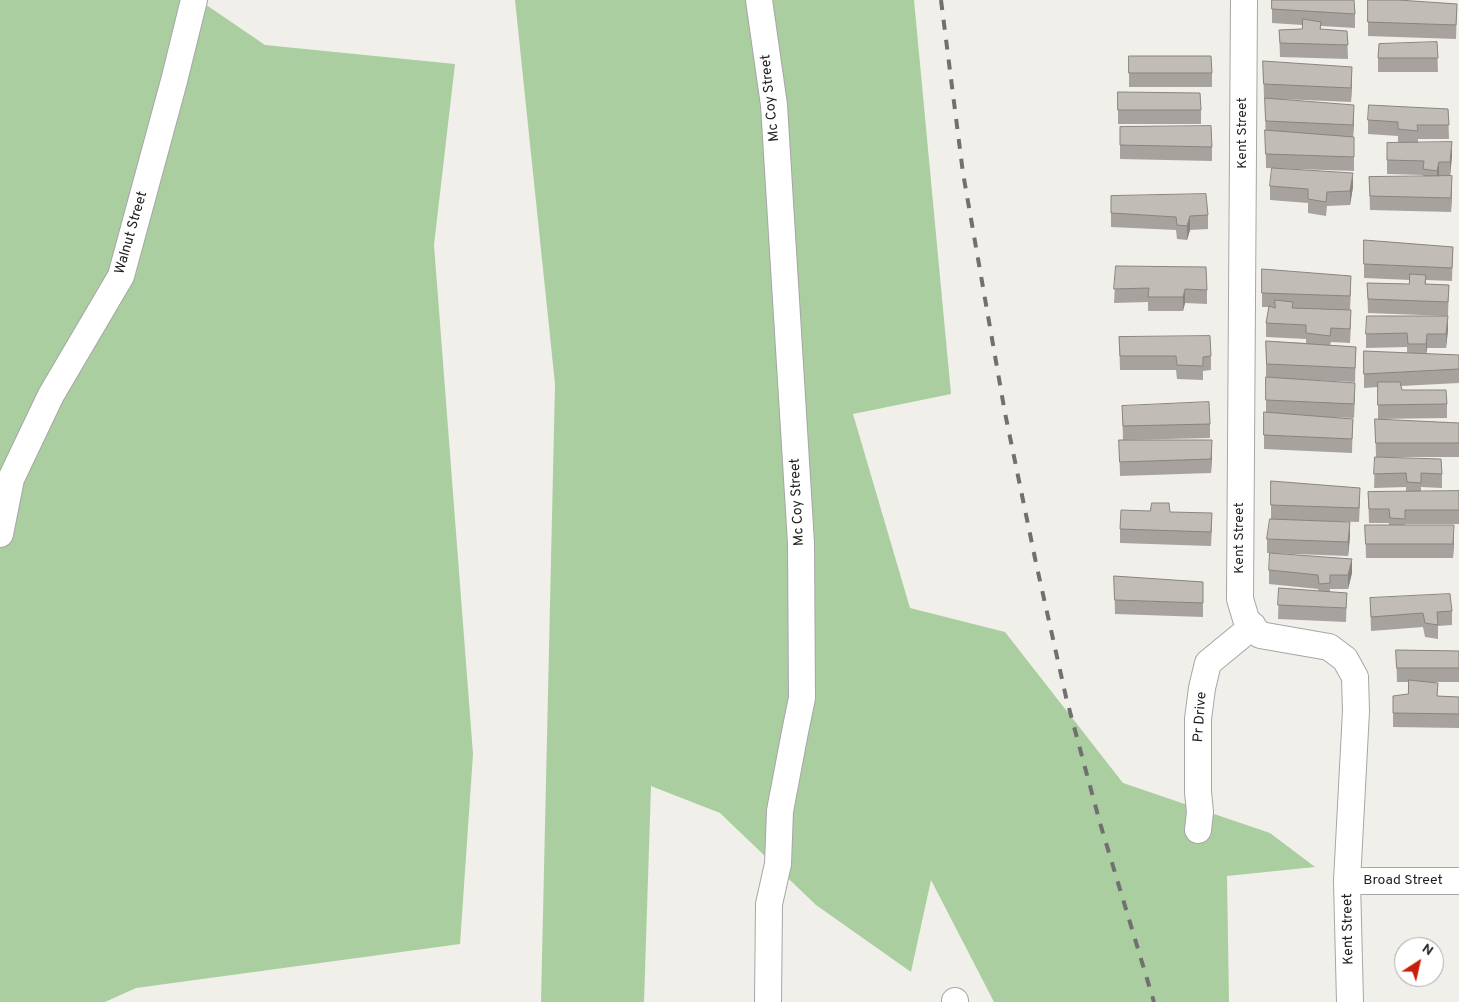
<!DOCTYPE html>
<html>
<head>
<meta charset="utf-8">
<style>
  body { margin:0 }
  #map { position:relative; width:1459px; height:1002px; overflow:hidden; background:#f1efe9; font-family:Overpass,sans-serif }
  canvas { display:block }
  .north { position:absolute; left:1394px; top:937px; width:50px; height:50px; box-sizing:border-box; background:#fff; border:1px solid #a7a7a7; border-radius:50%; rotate:35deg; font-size:14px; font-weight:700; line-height:20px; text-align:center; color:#222 }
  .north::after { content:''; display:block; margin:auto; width:18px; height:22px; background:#c81d0b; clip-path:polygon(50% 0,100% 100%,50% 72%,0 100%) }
</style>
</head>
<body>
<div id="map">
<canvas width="1459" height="1002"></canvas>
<div class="north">N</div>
</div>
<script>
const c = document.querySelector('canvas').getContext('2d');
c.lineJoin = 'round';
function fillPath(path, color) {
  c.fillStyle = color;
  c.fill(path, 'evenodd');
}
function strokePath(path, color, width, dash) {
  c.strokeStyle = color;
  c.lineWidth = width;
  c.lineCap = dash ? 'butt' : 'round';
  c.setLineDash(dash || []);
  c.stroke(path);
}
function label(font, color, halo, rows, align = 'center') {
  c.font = font + ' Overpass,sans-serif';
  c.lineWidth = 4;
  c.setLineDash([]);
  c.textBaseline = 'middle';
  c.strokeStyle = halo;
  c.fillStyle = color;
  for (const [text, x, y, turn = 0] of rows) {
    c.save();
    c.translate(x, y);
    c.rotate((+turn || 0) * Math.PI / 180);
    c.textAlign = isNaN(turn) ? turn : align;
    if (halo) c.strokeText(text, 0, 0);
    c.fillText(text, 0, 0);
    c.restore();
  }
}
const forest = new Path2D(`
  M0 0H199L265 45 455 64 434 245 473 754 460 944 136 988 105 1002H0Z
  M515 0H914L951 394 853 414 910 608 1005 632 1123 783 1270 833 1315 867 1227 876 1229 1002H994L931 880 911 972 816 905 720 813 651 786 644 1002H541L555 384Z`);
const minor = new Path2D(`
  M759 0 774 105 801 543 802 698 795 732 780 811 778 864 769 904 768 1002
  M1244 0 1240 599 1246 619 1260 635 1329 647 1345 659 1355 677 1356 711 1347 881 1350 1002
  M0 534 11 479 51 395 121 276 174 81 194 0
  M1198 830 1200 812 1198 792V719L1202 688 1208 663 1253 626
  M1347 881H1459
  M955 1002V1001`);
const rail = new Path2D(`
  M941 0 963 173 1005 413 1036 563 1066 697 1100 823 1154 1002`);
const wall = new Path2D(`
  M1272 0 1355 14V28L1321 26V30L1347 31 1348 59 1280 57 1279 30 1302 29V25L1272 23Z
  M1368 0 1457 4 1456 39 1368 36Z
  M1437 42 1438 72H1378V58Z
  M1129 56 1212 73V87H1129Z
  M1263 61 1352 81 1351 102 1280 99 1354 118 1353 137 1354 151V171L1266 168 1265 98H1264Z
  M1118 92 1201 110V124H1118Z
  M1448 109 1449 139H1418V143L1452 156 1450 176H1439L1452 190 1451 212 1370 210 1369 177H1423V175L1387 174V143H1401L1398 142V136L1368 134V120Z
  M1120 127 1212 147V161L1120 159Z
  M1270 186 1353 187 1350 205 1327 206 1326 216 1308 213V203L1270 200Z
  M1111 196 1208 215V229L1190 230 1187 240 1177 239 1176 230 1111 227Z
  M1364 240 1453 247 1452 281 1426 280V284L1449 285 1448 316 1368 313 1367 283 1409 284 1410 280 1364 278Z
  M1116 266 1207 290V304L1185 303 1183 311H1148V302L1114 303Z
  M1262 269 1351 290 1350 310 1351 324 1350 343 1331 342 1330 345 1356 347 1355 382 1308 380 1355 397 1354 418 1327 417 1353 419 1352 453 1264 449V412H1266V341L1306 343V339L1266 337V323L1269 307H1262Z
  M1448 330 1446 348H1427L1426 354 1459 355V383L1401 386 1402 390 1447 404V418L1378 419V387L1364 388V351L1407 353V347L1366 348V334Z
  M1119 337 1211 356V370L1203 371V380L1177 379 1176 370H1120Z
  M1122 406 1210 424V438L1123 440Z
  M1375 419 1459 423V457H1376Z
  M1119 440 1212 454 1211 473 1120 476Z
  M1375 457 1442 474V488L1421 487V492L1459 491V524H1405V525L1454 539 1453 558H1366L1365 525H1389V523H1369L1368 492H1406V487L1374 488Z
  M1271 481 1360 502 1359 522 1331 521 1350 536 1348 556 1267 553V539L1271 519Z
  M1150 511 1170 512 1212 527 1211 546 1120 543V529Z
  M1269 570 1352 573 1348 589H1330V592L1347 593 1346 622 1278 619 1279 588 1319 591 1318 589 1269 584Z
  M1114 576 1203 582V617L1115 614Z
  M1370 598 1452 611V625L1438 626V639L1425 637 1423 627 1371 631Z
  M1396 650 1459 651V682H1432L1438 696 1459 697V728L1393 727V696L1408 694 1409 682H1397Z`);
const shadedWall = new Path2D(`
  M1352 67V81L1351 102V88Z
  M1354 105V118L1353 139V125Z
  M1452 142V156L1450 176V162Z
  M1439 162V176L1437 185V171Z
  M1353 173V187L1350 205V191Z
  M1452 176V190L1451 212V198Z
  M1190 216V230L1187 240V226Z
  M1185 289V303L1183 311V297Z
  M1448 316V330L1446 348V334Z
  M1427 334V348L1426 358V344Z
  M1212 440V454L1211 473V459Z
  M1350 522V536L1348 556V542Z
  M1454 525V539L1453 558V544Z
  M1352 559V573L1348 589V575Z`);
const building = new Path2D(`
  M1272 0H1354L1355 14 1272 9Z
  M1368 0H1398L1457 4 1456 25 1368 22Z
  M1303 19 1321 22 1320 29 1347 31 1348 45 1280 43 1279 30 1302 29Z
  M1437 42 1438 58H1378L1379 44Z
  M1129 56H1211L1212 73H1129Z
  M1263 61 1352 67 1351 88 1264 84Z
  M1118 92 1200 93 1201 110H1118Z
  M1265 98 1354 105 1353 125 1266 121Z
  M1369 105 1448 109 1449 125H1417L1418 131 1398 129V122L1368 120Z
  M1211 126 1212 147 1120 145V127Z
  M1265 130 1354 137V157L1266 154Z
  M1452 142 1450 162H1439L1437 171 1423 169 1424 161 1387 160V143Z
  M1272 168 1353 173 1350 191 1327 192 1326 202 1308 199V189L1270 186Z
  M1452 176 1451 198 1370 196 1369 177Z
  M1206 194 1208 215 1190 216 1187 226 1177 225 1176 217 1111 213V196Z
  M1364 240 1453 247 1452 268 1364 264Z
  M1116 266 1206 267 1207 290 1185 289 1183 297H1148L1149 288 1114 289Z
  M1262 269 1351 276 1350 296 1262 293Z
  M1410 274 1426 275 1425 284 1449 285 1448 302 1368 299 1367 283 1409 284Z
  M1275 300 1293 302 1292 308 1351 310 1350 329 1331 328 1330 336 1306 333V325L1266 323 1269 306 1275 308Z
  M1367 316H1448L1446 334H1427L1426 344H1408L1407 333 1366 334Z
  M1210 336 1211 356 1203 357V366L1177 365 1176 356H1120L1119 337Z
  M1266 341 1356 347 1355 368 1267 364Z
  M1364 351 1459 355V369L1364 374Z
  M1266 377 1355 383 1354 404 1266 400Z
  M1378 382H1400L1402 390H1446L1447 404 1378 405Z
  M1209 402 1210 424 1123 426 1122 406Z
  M1264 412 1353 419 1352 439 1264 435Z
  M1375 419 1459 423V443H1376Z
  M1119 440H1212L1211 459 1120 462Z
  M1375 457 1441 459 1442 474 1421 473V483L1407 482 1406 473 1374 474Z
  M1271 481 1360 488 1359 508 1271 505Z
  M1459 491V510H1405V519L1390 518 1389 509H1369L1368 492Z
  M1152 503H1169L1170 512 1212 513 1211 532 1120 529 1121 510 1150 511Z
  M1270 519 1350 522 1348 542 1267 539Z
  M1365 525H1454L1453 544H1366Z
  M1270 553 1352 559 1348 575H1330V583L1319 584 1318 575 1269 570Z
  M1114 576 1203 582V603L1115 600Z
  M1279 588 1347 593 1346 608 1278 605Z
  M1450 594 1452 611 1437 612 1438 625 1425 623 1423 613 1371 617 1370 598Z
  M1396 650 1459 651V668H1397Z
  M1409 680 1438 683 1437 696 1459 697V714L1393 713V696L1408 694Z`);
const streetNames = [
  ["Mc Coy Street",771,98,-96],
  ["Kent Street",1243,133,-90],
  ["Walnut Street",132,233,-74],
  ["Mc Coy Street",798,502,-93],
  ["Kent Street",1240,538,-90],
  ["Pr Drive",1201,717,-86],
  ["Broad Street",1403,881],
  ["Kent Street",1349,929,-91]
];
fillPath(forest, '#aacea0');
strokePath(minor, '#a6a6a6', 28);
strokePath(minor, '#fff', 26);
strokePath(rail, '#707070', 4, [10, 10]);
fillPath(wall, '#a7a29d');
fillPath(shadedWall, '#88847f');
fillPath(building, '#c2bcb6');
strokePath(building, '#88847f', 1);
label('14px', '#222', '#fff', streetNames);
</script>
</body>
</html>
